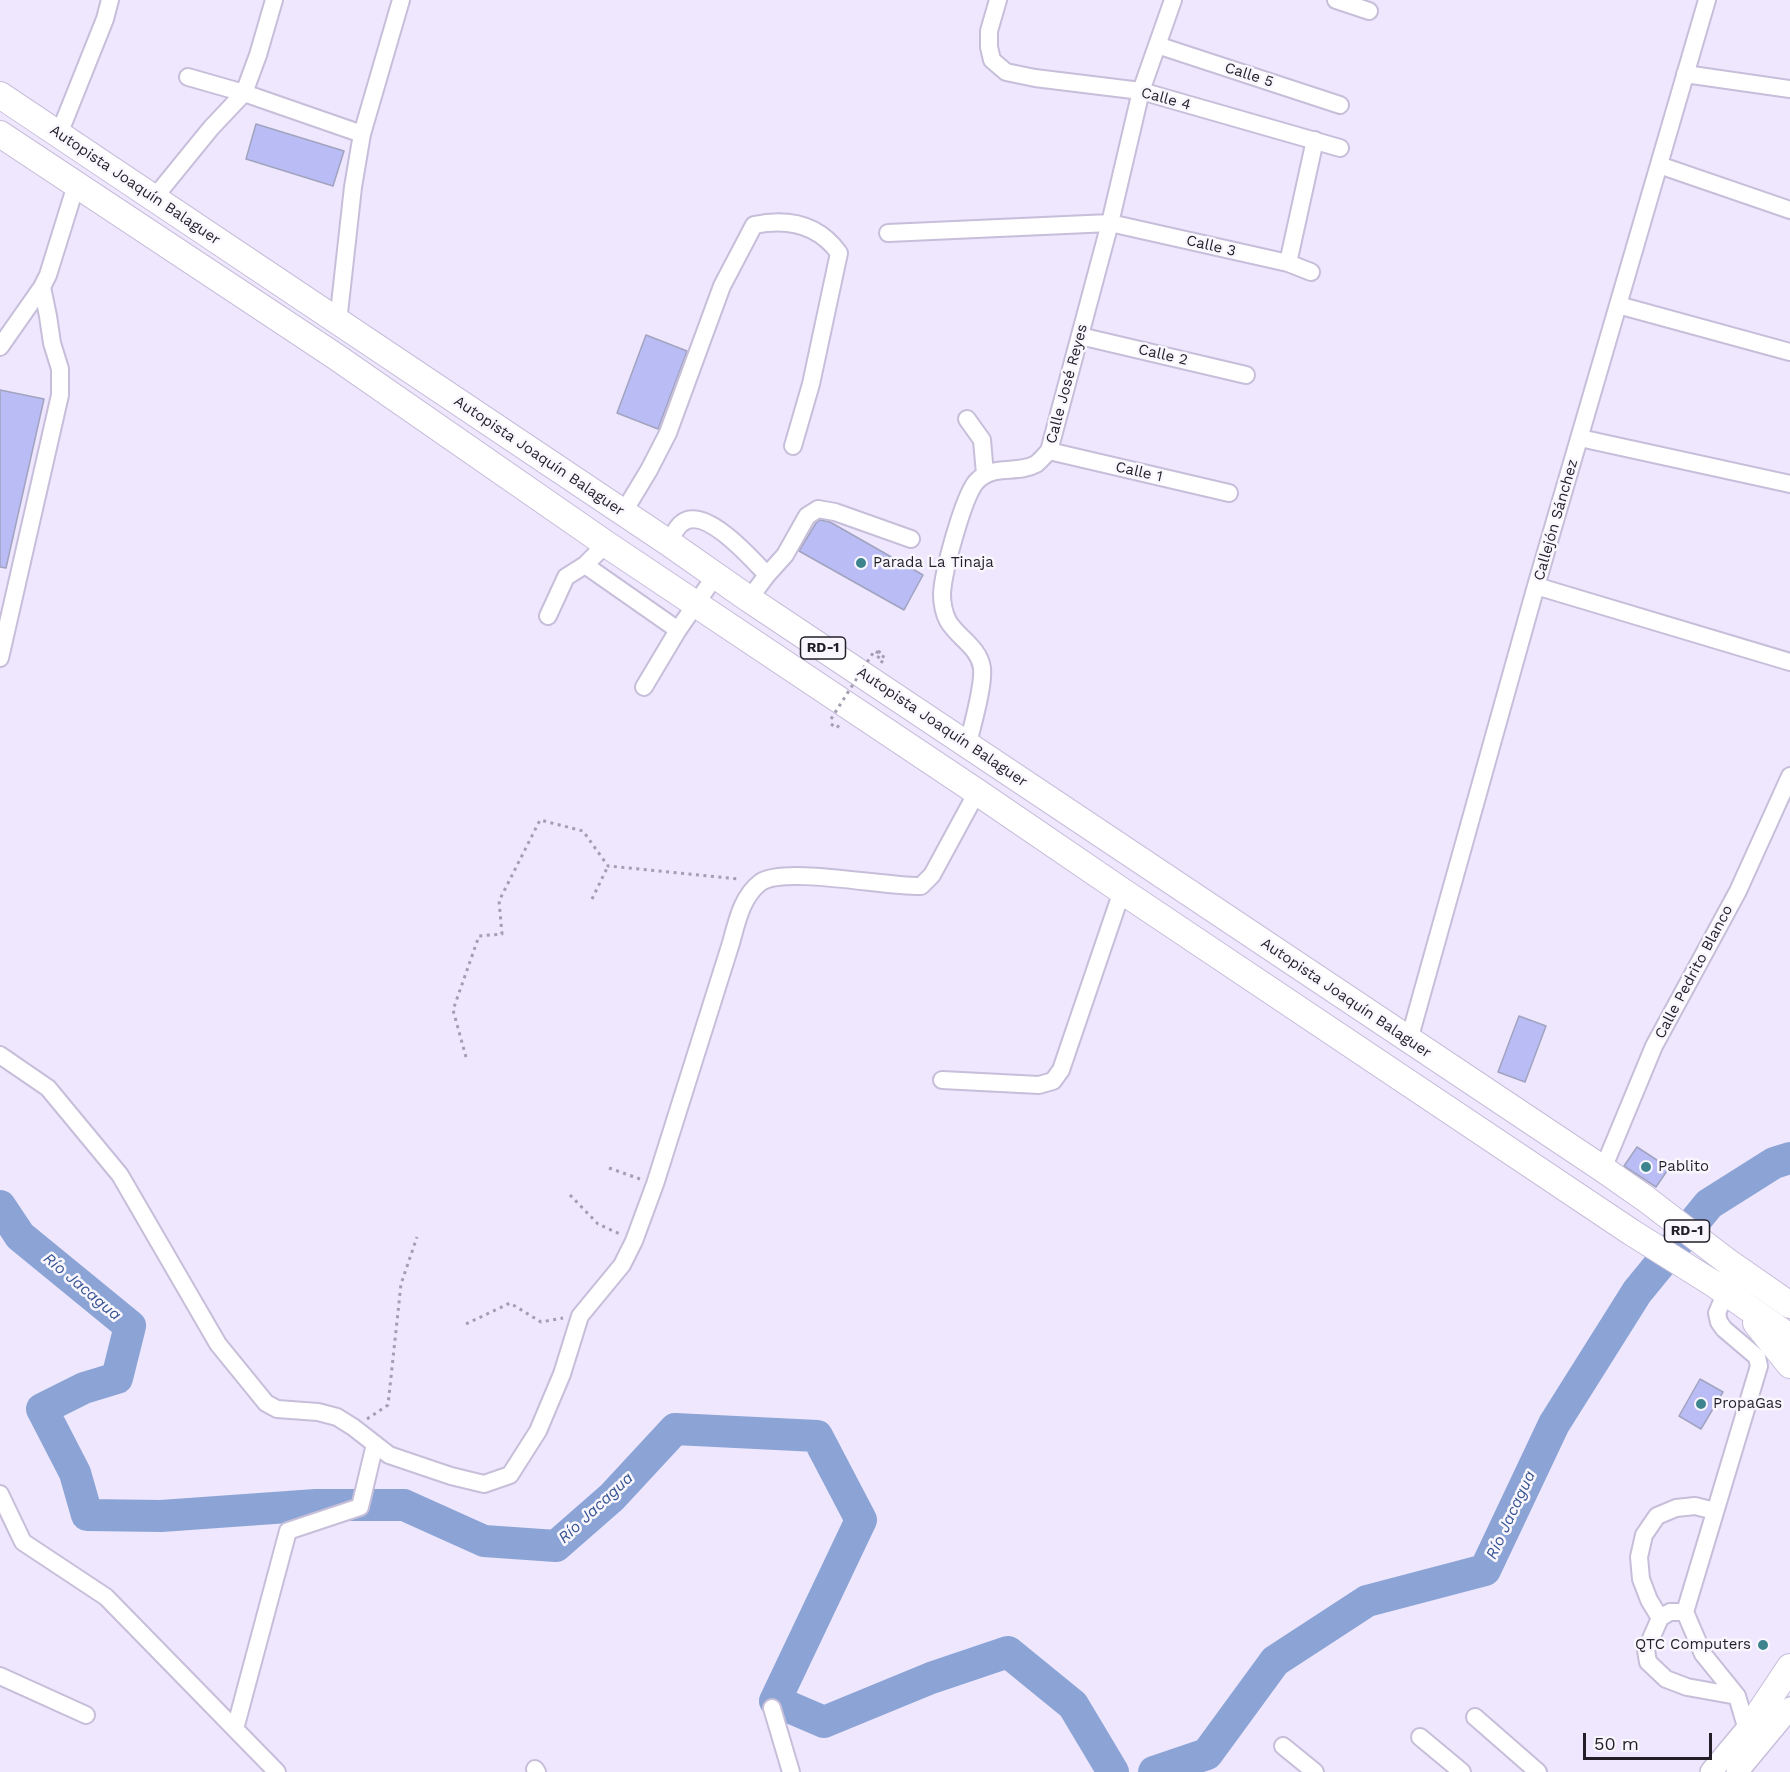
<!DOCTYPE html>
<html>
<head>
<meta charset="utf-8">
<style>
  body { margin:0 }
  #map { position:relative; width:1790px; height:1772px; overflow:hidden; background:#eee7fe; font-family:"Work Sans",sans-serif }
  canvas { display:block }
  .scale { position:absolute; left:1583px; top:1733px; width:129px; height:27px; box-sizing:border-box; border:3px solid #221f29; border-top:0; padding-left:8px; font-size:18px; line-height:21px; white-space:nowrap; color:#221f29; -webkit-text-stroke:4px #f9f7fd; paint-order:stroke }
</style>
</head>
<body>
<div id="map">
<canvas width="1790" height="1772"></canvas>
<div class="scale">50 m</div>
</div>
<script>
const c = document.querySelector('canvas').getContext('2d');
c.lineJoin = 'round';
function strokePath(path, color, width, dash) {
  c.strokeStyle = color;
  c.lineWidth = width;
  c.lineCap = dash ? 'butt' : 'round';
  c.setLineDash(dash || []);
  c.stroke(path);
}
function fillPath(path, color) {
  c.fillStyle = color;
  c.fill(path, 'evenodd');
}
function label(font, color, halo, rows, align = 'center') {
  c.font = font + ' "Work Sans",sans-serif';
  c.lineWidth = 5;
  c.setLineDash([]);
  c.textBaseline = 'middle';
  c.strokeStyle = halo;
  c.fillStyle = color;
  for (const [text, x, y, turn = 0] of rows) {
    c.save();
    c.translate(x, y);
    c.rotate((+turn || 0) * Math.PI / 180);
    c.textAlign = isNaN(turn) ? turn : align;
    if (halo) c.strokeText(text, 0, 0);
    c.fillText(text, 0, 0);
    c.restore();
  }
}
const river = new Path2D(`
  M0 1206 20 1236 130 1326 117 1378 84 1388 42 1409 75 1473 87 1515 161 1516 316 1505H404L484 1541 556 1546 612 1497 675 1429 817 1436 861 1520 775 1701 824 1722 931 1678 1008 1652 1073 1705 1113 1772
  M1154 1772 1207 1754 1275 1661 1367 1601 1485 1570 1554 1424 1637 1292 1709 1204 1774 1163 1790 1158`);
const building = new Path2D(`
  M256 124 344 151 333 186 246 159Z
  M646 335 687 351 658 429 617 413Z
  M0 390 44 399 6 568 0 567Z
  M820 520 830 522 923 575 904 610 799 551 816 523Z
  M1519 1016 1546 1026 1525 1082 1498 1072Z
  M1637 1147 1669 1168 1656 1187 1624 1166Z
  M1700 1379 1723 1392 1701 1429 1679 1416Z`);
const path = new Path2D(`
  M878 651 875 655 883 660 881 663
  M878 651 884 655 882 659 881 658
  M831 724 837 728 839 725 838 724
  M592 899 608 866
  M466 1057 453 1010 479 936 502 934 499 901 540 820 583 831 608 866 739 879
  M609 1168 640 1179
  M570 1195 598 1224 620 1234
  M466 1324 510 1303 541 1322 563 1318
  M367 1419 388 1405 401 1284 417 1237`);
const minor = new Path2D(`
  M998 0 989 31V47L992 60 1006 72 1035 78 1141 91 1340 148
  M1336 0 1369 11
  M1157 45 1340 105
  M1685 74 1790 89
  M188 77 244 93 362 134
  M59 134 105 19 110 0
  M1659 165 1790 210
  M154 198 211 128 244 93 258 55 274 0
  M888 233 1110 223 1288 263 1311 272
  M1288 263 1315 140
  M1618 305 1790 352
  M338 322 353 187 362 134 401 0
  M1080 336 1246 375
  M0 347 42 287
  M967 419 982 440 985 474
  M1580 438 1790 484
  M1049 451 1229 493
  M623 513 649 470 668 433 722 286 754 225C788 218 818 224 839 253L811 384 793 446
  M669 543C672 537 676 527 682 523 705 505 753 560 767 575L749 599
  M585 565 678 630
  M767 575 785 555 807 516 818 509 835 512 911 539
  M1536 586 1790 662
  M548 616 566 577 585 565 606 544
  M0 658 60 395V369L52 343 48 316 42 287 48 275 76 185
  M644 687 678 630 715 576
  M968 744C972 726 984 686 982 668 979 647 958 638 948 621 944 613 942 603 942 594 943 572 963 498 976 482 993 463 1016 475 1036 464 1040 461 1045 455 1049 451L1110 223 1141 91 1173 0
  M1409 1040 1536 586 1707 0
  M0 1055 48 1088 120 1175 218 1344 266 1403 277 1409 318 1412 337 1417 353 1427 389 1455 451 1476 484 1484 510 1475 538 1431 562 1374 580 1316 622 1265 634 1241 655 1184 731 943C737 921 742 896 761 882 786 866 886 887 921 886L932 875 977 792
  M942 1080 1039 1085 1053 1081 1061 1070 1122 891
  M1603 1169 1654 1046 1738 891 1790 776
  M1726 1292 1717 1313 1719 1322 1724 1329 1757 1357 1759 1366 1685 1612 1703 1654 1737 1696 1747 1730 1753 1736
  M0 1494 23 1542 106 1597 277 1772
  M1685 1612H1670L1660 1618 1646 1650 1648 1662 1666 1679 1687 1687 1737 1696
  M1660 1618 1649 1600 1641 1579 1639 1557 1644 1535 1657 1516 1676 1508 1695 1506 1715 1511
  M0 1676 86 1715
  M772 1708 791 1772
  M1475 1717 1538 1772
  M235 1729 288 1531 360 1507 375 1444
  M1420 1737 1462 1772
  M1283 1746 1315 1772
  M535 1769 537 1772`);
const major = new Path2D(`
  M1711 1772 1765 1707
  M1737 1772 1790 1708`);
const highway = new Path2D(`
  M0 95 669 543 749 599 1603 1169 1646 1199 1728 1262 1790 1305
  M0 134 335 356 606 544 977 792 1122 891 1631 1232 1714 1284 1790 1337
  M1756 1323 1790 1365
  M1756 1718 1790 1667`);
const pathBridge = new Path2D(`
  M831 719 873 653`);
const markers = [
  [861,563,6,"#3e848f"],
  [1646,1167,6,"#3e848f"],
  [1701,1404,6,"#3e848f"],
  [1763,1645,6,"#3e848f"]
];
const shields = [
  [823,648,45],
  [1687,1231,45]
];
const shieldNames = [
  ["RD-1",823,648],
  ["RD-1",1687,1231]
];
const streetNames = [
  ["Calle 5",1249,75,18],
  ["Calle 4",1166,99,15],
  ["Autopista Joaquín Balaguer",135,185,34],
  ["Calle 3",1211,246,13],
  ["Calle 2",1163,355,13],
  ["Calle José Reyes",1067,384,-75],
  ["Autopista Joaquín Balaguer",539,456,34],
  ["Calle 1",1139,472,13],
  ["Callejón Sánchez",1556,520,-74],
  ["Autopista Joaquín Balaguer",942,727,34],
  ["Calle Pedrito Blanco",1694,972,-62],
  ["Autopista Joaquín Balaguer",1346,998,34]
];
const poiNames = [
  ["Parada La Tinaja",873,563],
  ["Pablito",1658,1167],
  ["PropaGas",1713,1404],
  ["QTC Computers",1751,1645,"right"]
];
const waterNames = [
  ["Río Jacagua",82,1287,40],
  ["Río Jacagua",596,1508,-43],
  ["Río Jacagua",1511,1515,-65]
];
strokePath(river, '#8ba4d5', 32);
fillPath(building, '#babdf5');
strokePath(building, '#a1a3bf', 1.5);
strokePath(minor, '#c7beda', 20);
strokePath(major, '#c7beda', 24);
strokePath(highway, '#c7beda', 28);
strokePath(path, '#a49eb1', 3, [3, 4.5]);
strokePath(minor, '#fff', 16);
strokePath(major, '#fff', 21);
strokePath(highway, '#fff', 26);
strokePath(pathBridge, '#a49eb1', 3, [3, 4.5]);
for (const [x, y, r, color] of markers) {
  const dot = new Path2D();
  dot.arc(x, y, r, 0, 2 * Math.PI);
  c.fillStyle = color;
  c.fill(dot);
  strokePath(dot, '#f9f7fd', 2);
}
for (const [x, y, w] of shields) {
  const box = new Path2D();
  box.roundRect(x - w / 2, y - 11, w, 22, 4.5);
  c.fillStyle = '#f9f7fd';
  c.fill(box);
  strokePath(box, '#221f29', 1.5);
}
label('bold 14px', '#221f29', null, shieldNames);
label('15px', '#221f29', '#f9f7fd', streetNames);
label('15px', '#221f29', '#f9f7fd', poiNames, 'left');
label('italic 16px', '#365392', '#f9f7fd', waterNames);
</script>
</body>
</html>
